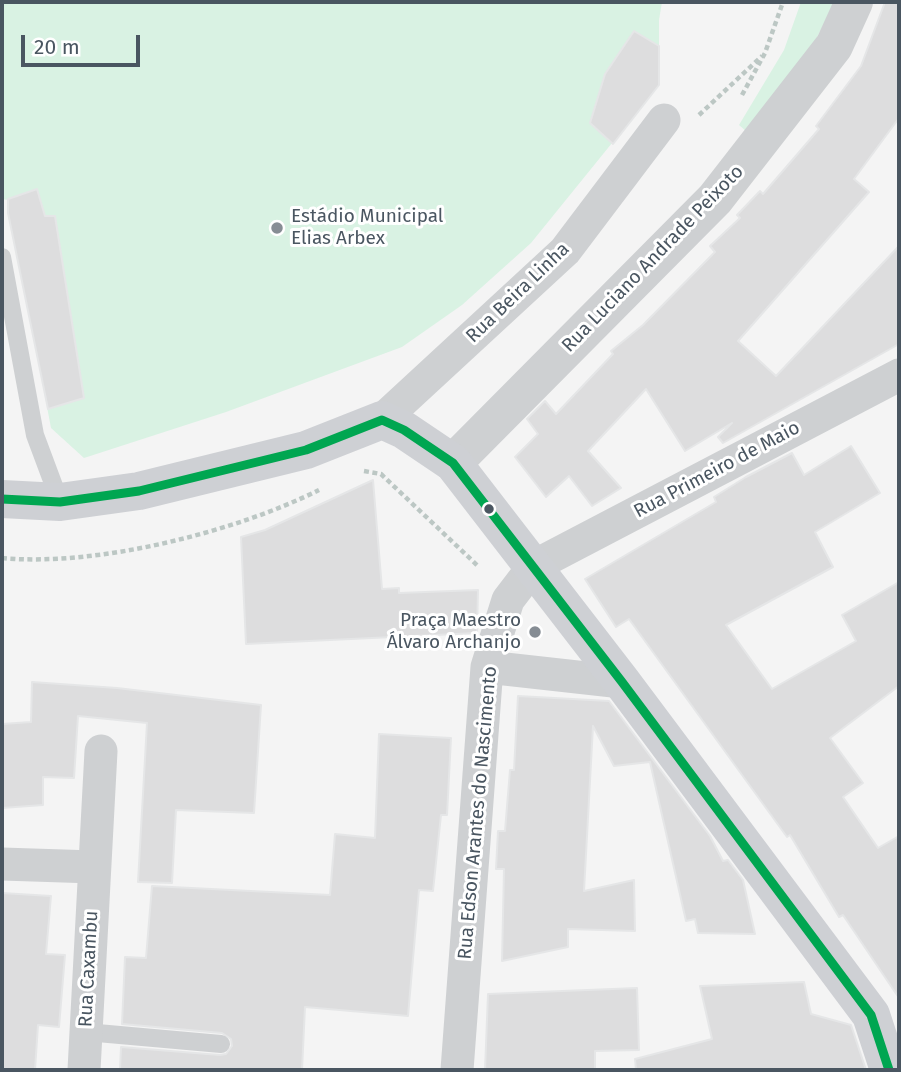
<!DOCTYPE html>
<html>
<head>
<meta charset="utf-8">
<style>
  body { margin:0 }
  #map { position:relative; width:901px; height:1072px; overflow:hidden; background:#f4f4f4; font-family:"Fira Sans",sans-serif }
  canvas { display:block }
  .frame { position:absolute; inset:0; border:4px solid #4a5661; pointer-events:none }
  .scale { position:absolute; left:21px; top:35px; width:119px; height:32px; box-sizing:border-box; border:4px solid #4a5661; border-top:0; padding-left:9px; font-size:21px; line-height:24px; white-space:nowrap; color:#4a5661; -webkit-text-stroke:5px #fff; paint-order:stroke }
</style>
</head>
<body>
<div id="map">
<canvas width="901" height="1072"></canvas>
<div class="frame"></div>
<div class="scale">20 m</div>
</div>
<script>
const c = document.querySelector('canvas').getContext('2d');
c.lineJoin = 'round';
function fillPath(path, color) {
  c.fillStyle = color;
  c.fill(path, 'evenodd');
}
function strokePath(path, color, width, dash) {
  c.strokeStyle = color;
  c.lineWidth = width;
  c.lineCap = dash ? 'butt' : 'round';
  c.setLineDash(dash || []);
  c.stroke(path);
}
function label(font, color, halo, rows, align = 'center') {
  c.font = font + ' "Fira Sans",sans-serif';
  c.lineWidth = 6;
  c.setLineDash([]);
  c.textBaseline = 'middle';
  c.strokeStyle = halo;
  c.fillStyle = color;
  for (const [text, x, y, turn = 0] of rows) {
    c.save();
    c.translate(x, y);
    c.rotate((+turn || 0) * Math.PI / 180);
    c.textAlign = isNaN(turn) ? turn : align;
    if (halo) c.strokeText(text, 0, 0);
    c.fillText(text, 0, 0);
    c.restore();
  }
}
const green = new Path2D(`
  M2 2H662L659 20V85L531 243 462 305 402 347 226 412 84 458 51 428 8 200 2 199Z
  M801 2H835L808 55 747 132 739 125 784 50Z`);
const building = new Path2D(`
  M885 2H899V118L854 179 869 192 738 341 776 376 899 246V344L723 443 718 437 732 423 685 451 646 389 588 451 621 488 592 506 569 476 546 497 515 457 538 434 527 419 545 401 556 414 613 354 611 351 643 325 715 252 710 246 740 218 737 215 760 191 763 194 819 129 816 126 861 66Z
  M634 31 659 46V85L613 144 590 123 605 74Z
  M37 189 45 216H55L84 398 48 409 8 213V199Z
  M851 446 880 493 815 532 833 567 726 625 772 689 856 641 842 615 899 582V686L830 738 863 783 843 797 878 848 899 836V998L843 915 839 917 790 835 787 837 629 619 616 627 585 579 716 502 714 497 746 477 792 453 804 475Z
  M373 480 382 589 399 588V593L478 590 477 633 246 644 241 537 265 530Z
  M32 682 117 688 261 705 254 813 176 810 172 883 138 882 147 723 78 716 74 778 43 777V805L2 808V724L31 722Z
  M518 696 609 701 710 836 723 861 728 860 743 880 755 934 698 933 695 919 686 921 650 762 614 766 593 726 584 891 634 880 635 931 568 929V947L502 961 504 869H496L498 831H505L510 770H514Z
  M379 734 451 738 447 815H441L433 891 419 890 408 1016 305 1007 302 1070H120L121 1047 220 1055 226 1054 232 1046 231 1039 222 1033 122 1024 125 957 146 958 152 886 330 895 335 834 375 838Z
  M2 893 51 896 46 954 65 955 59 1027 38 1025 35 1070H2Z
  M804 982 811 1014 851 1025 866 1070H636L635 1059 712 1039 700 986Z
  M637 988 639 1050 595 1051V1070H485L488 994Z`);
const path = new Path2D(`
  M742 95 765 53 783 2
  M699 115 762 56
  M364 471 381 474 479 567
  M2 558C96 567 235 532 319 490`);
const service = new Path2D(`
  M2 257 35 435 60 502
  M86 1032 221 1044`);
const minor = new Path2D(`
  M382 420 565 251 664 120
  M487 667 622 682
  M2 864 94 867
  M84 1070 101 751
  M457 1070 487 667 508 600 534 566 899 375`);
const tertiary = new Path2D(`
  M453 463 715 199 834 46 854 2`);
const secondary = new Path2D(`
  M2 499 60 502 139 491 306 450 382 420 404 430 453 463 622 682 871 1015 889 1070`);
const bus1 = new Path2D(`
  M2 499 60 502 139 491 306 450 382 420 404 430 453 463 622 682 871 1015 889 1070`);
const markers = [
  [277,228,7,"#868d94"],
  [489,509,6,"#4a5661"],
  [535,632,7,"#868d94"]
];
const poiNames = [
  ["Estádio Municipal",291,217],
  ["Elias Arbex",291,239],
  ["Praça Maestro",521,621,"right"],
  ["Álvaro Archanjo",521,643,"right"]
];
const streetNames = [
  ["Rua Luciano Andrade Peixoto",653,259,-46],
  ["Rua Beira Linha",518,293,-44],
  ["Rua Primeiro de Maio",717,470,-28],
  ["Rua Edson Arantes do Nascimento",478,813,-85],
  ["Rua Caxambu",89,969,-87]
];
fillPath(green, '#d9f2e3');
fillPath(building, '#ddddde');
strokePath(building, '#e5e6e7', 2);
strokePath(path, '#bcc7c4', 4.5, [5, 3.5]);
strokePath(service, '#ced0d2', 18);
strokePath(minor, '#ced0d2', 33);
strokePath(tertiary, '#ced0d2', 38);
strokePath(secondary, '#ced0d4', 38);
strokePath(bus1, '#00a651', 9);
for (const [x, y, r, color] of markers) {
  const dot = new Path2D();
  dot.arc(x, y, r, 0, 2 * Math.PI);
  c.fillStyle = color;
  c.fill(dot);
  strokePath(dot, '#fff', 2.5);
}
label('19px', '#4a5661', '#fff', poiNames, 'left');
label('19px', '#4a5661', '#fff', streetNames);
</script>
</body>
</html>
